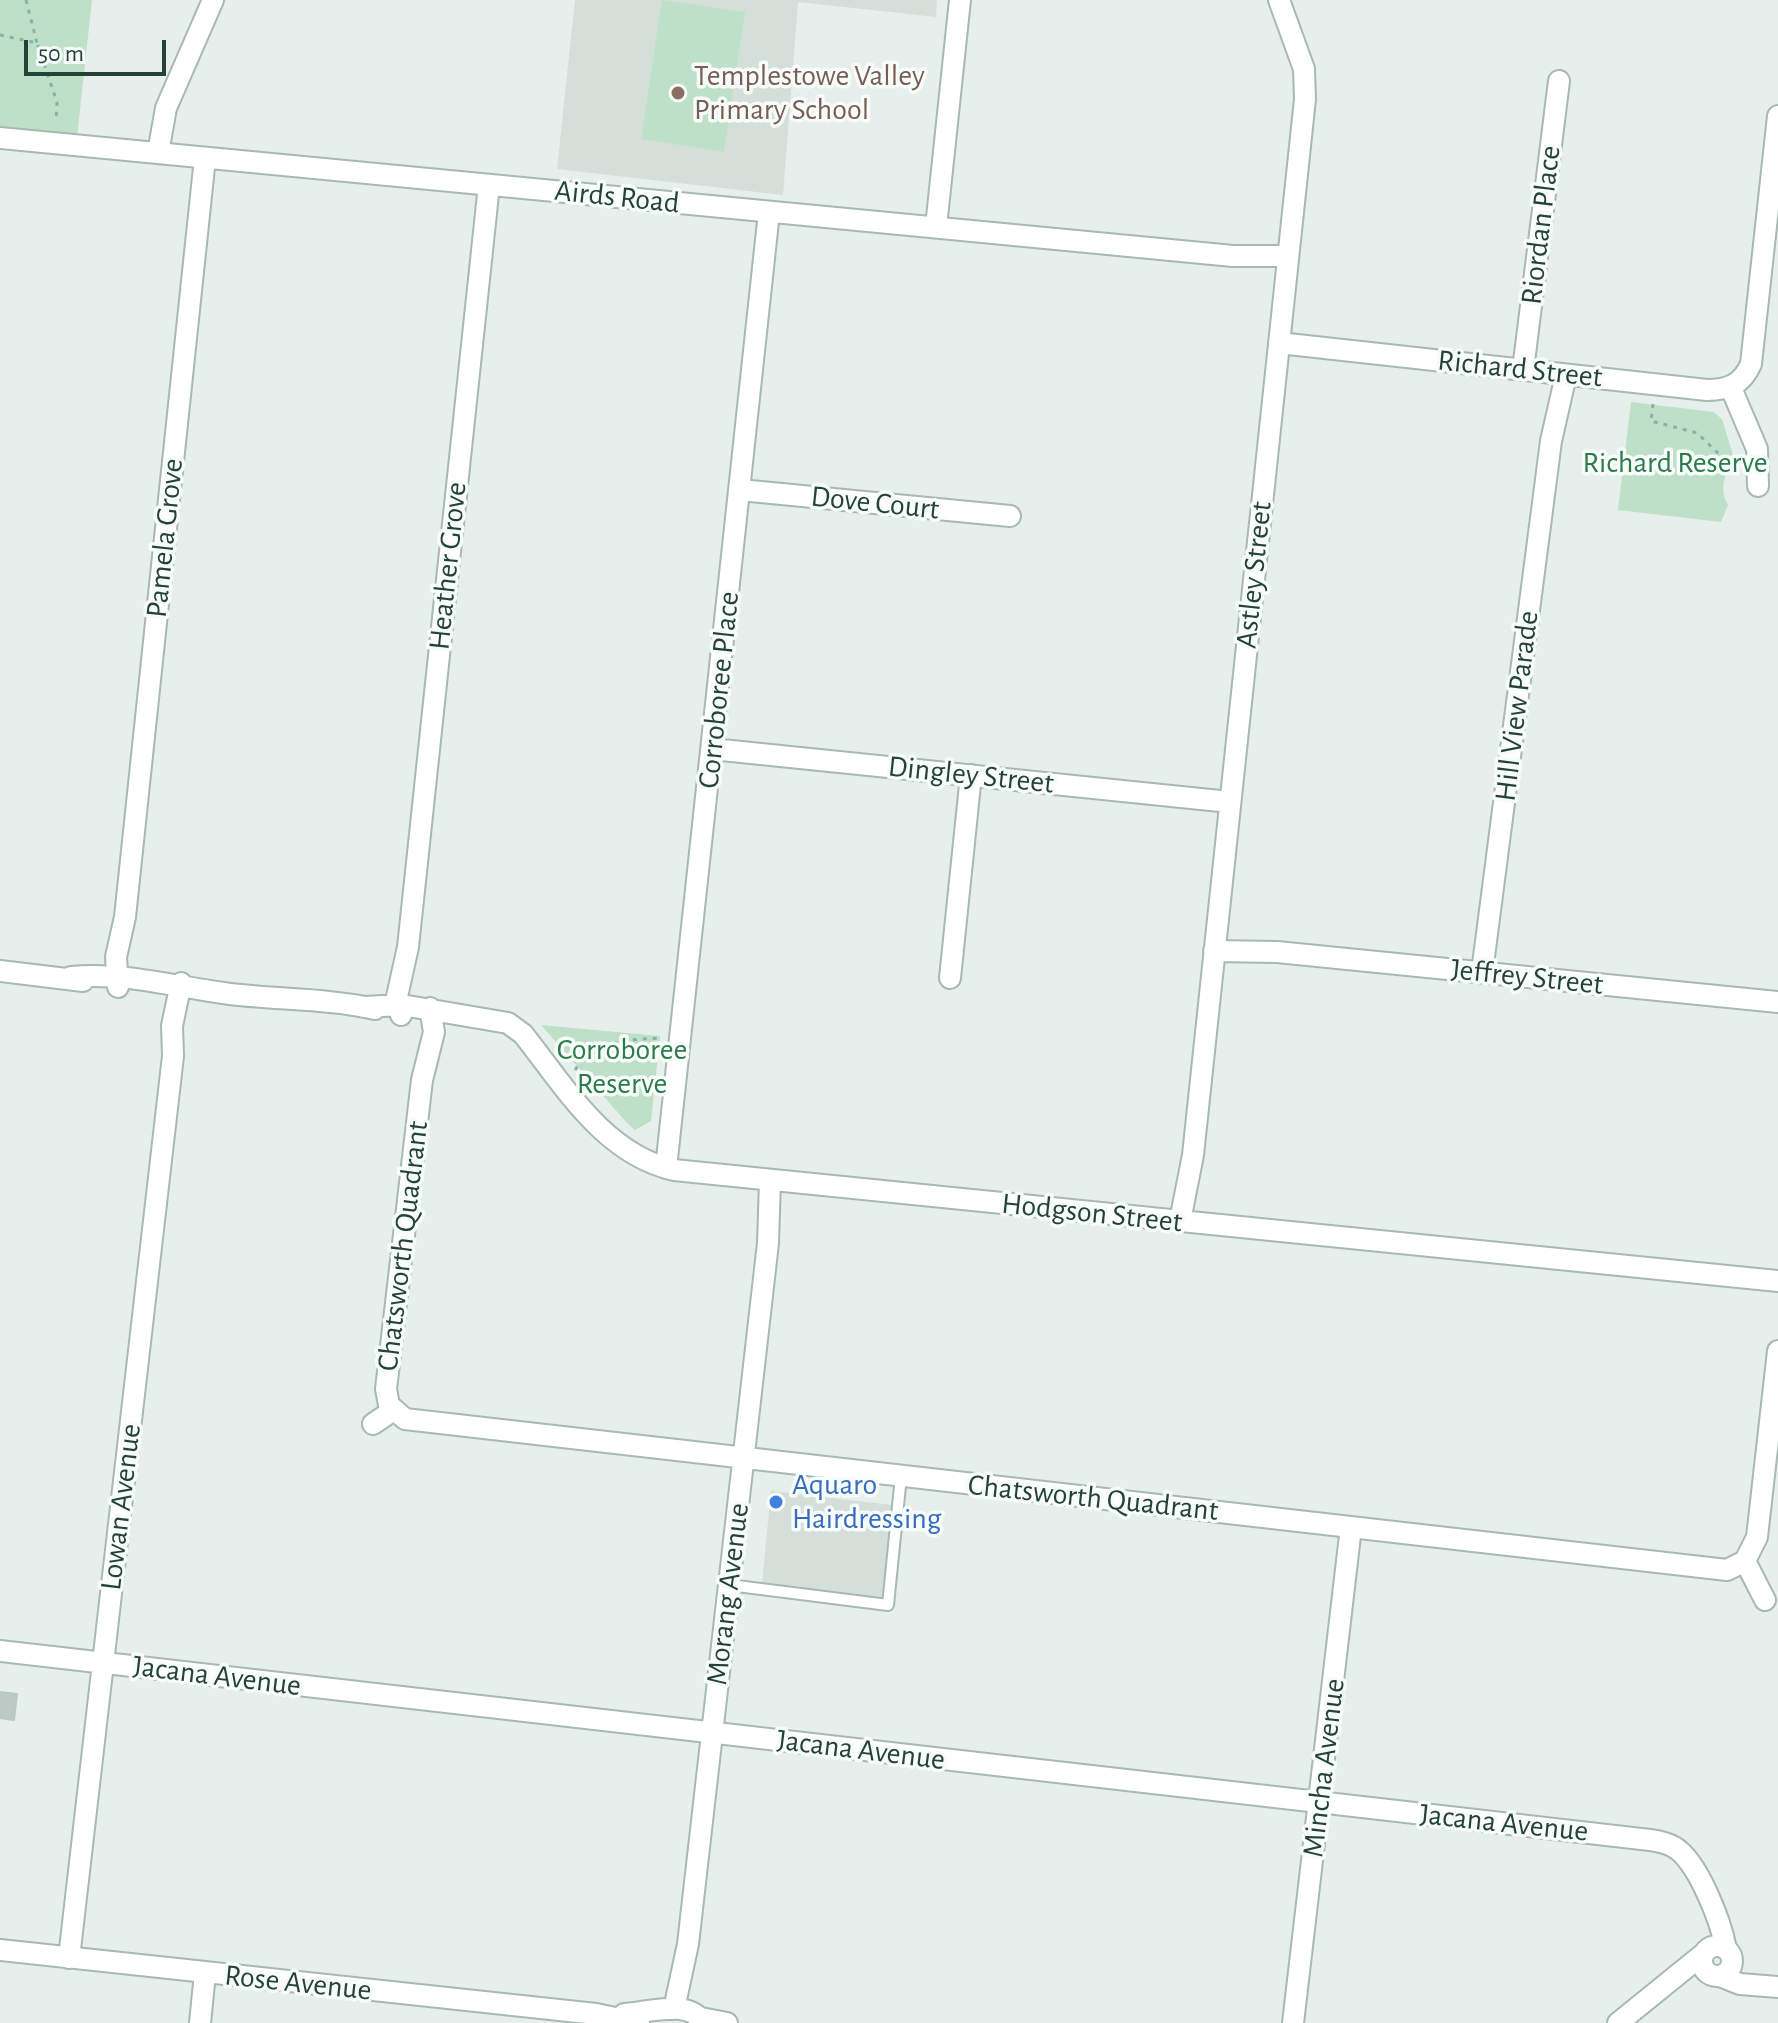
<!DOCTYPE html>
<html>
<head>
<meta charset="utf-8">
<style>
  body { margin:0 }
  #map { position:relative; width:1778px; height:2023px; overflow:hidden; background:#e6efeb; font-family:"Alegreya Sans",sans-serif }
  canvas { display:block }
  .scale { position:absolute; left:24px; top:40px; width:142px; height:36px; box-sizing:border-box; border:4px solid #24423a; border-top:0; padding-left:10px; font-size:24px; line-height:28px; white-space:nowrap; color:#24423a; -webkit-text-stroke:6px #f7fbf9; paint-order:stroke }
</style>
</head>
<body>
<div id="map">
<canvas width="1778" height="2023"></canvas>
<div class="scale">50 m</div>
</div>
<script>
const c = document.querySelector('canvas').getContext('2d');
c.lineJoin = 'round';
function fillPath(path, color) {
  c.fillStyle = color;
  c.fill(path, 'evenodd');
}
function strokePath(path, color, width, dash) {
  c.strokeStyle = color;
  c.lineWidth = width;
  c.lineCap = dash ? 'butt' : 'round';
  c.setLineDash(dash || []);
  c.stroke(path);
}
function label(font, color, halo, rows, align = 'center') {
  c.font = font + ' "Alegreya Sans",sans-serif';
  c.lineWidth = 7;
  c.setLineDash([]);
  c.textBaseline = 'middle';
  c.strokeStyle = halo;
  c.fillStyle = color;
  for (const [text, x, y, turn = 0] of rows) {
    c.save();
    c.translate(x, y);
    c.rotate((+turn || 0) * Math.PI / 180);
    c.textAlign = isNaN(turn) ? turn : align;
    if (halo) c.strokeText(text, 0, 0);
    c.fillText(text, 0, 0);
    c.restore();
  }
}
const built = new Path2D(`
  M575 0H937L936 17 798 2 783 195 557 169Z
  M771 1491 902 1506 891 1608 761 1594Z`);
const green = new Path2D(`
  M0 0H92L77 137 0 129Z
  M662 0 745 12 724 152 641 139Z
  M1631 402 1714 412 1722 419 1733 455C1728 474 1717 485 1728 505L1721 522 1618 510Z
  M541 1025 660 1036 651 1121 635 1130 627 1123Z`);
const building = new Path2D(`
  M0 1692 17 1694 14 1720 0 1718Z`);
const path = new Path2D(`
  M26 0 37 43
  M0 35 37 43 57 102 56 122
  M1653 404 1651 421 1697 433 1719 454 1735 460
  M575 1070 589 1049 628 1040 659 1038`);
const service = new Path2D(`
  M729 1585 888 1605 901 1476`);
const minor = new Path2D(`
  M0 138 1233 256H1288
  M158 153 166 108 213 0
  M936 227 960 0
  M1279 343 1707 390C1729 390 1742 384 1751 364L1778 116
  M1523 370 1559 81
  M1731 388 1757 449 1758 486
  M740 490 1010 516
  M712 749 1230 802
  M1214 951 1277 952 1778 1002
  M0 971 83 981
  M1482 972 1551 441 1566 375
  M71 977C123 972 172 986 223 993 273 1000 326 998 375 1009
  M950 978 971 775
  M118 987 116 957 125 917 205 158
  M364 1007 402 1005 508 1023 523 1034C565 1087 604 1154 674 1170L1778 1281
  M430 1008 434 1032 422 1080 386 1389 389 1405 405 1419 1727 1570 1745 1561 1757 1537 1778 1351
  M401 1015 396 1001 408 947 489 185
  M666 1168 769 212
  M1180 1221 1193 1155 1305 99 1304 69 1279 0
  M373 1424 392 1411
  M1745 1561 1765 1600
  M0 1651 1650 1840C1658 1841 1667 1843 1674 1847 1698 1861 1721 1922 1726 1949
  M1702 1961a15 15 0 1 1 30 0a15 15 0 1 1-30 0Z
  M0 1950 596 2014 639 2023
  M69 1958 173 1056 172 1026 181 983
  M1720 1976 1740 1984 1778 1987
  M674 2009 688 1944 768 1243 770 1180
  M624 2014C647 2013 690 1998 703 2023
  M701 2018 727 2023
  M200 2023 205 1973
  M1293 2023 1351 1527
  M1618 2023 1702 1955`);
const markers = [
  [678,93,8,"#8d6e63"],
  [776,1502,8,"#3f7fe0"]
];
const educationNames = [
  ["Templestowe Valley",694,76],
  ["Primary School",694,110]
];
const streetNames = [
  ["Airds Road",617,197,6],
  ["Riordan Place",1541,225,-83],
  ["Richard Street",1520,369,6],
  ["Dove Court",875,503,6],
  ["Pamela Grove",165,538,-84],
  ["Heather Grove",448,566,-84],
  ["Astley Street",1254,575,-84],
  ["Corroboree Place",719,690,-84],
  ["Hill View Parade",1517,706,-83],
  ["Dingley Street",971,775,6],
  ["Jeffrey Street",1527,977,6],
  ["Hodgson Street",1092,1213,6],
  ["Chatsworth Quadrant",403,1246,-83],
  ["Chatsworth Quadrant",1093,1498,6],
  ["Lowan Avenue",121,1507,-83],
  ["Morang Avenue",728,1594,-83],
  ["Jacana Avenue",217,1676,7],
  ["Jacana Avenue",861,1750,7],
  ["Mincha Avenue",1324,1768,-83],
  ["Jacana Avenue",1504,1823,6],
  ["Rose Avenue",298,1983,6]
];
const parkNames = [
  ["Richard Reserve",1675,463],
  ["Corroboree",622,1050],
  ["Reserve",622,1084]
];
const shopNames = [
  ["Aquaro",792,1485],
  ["Hairdressing",792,1519]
];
fillPath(built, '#d4dfda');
fillPath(green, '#bfe0c8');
fillPath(building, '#bbcac4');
strokePath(building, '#b8c9c2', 2);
strokePath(service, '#a8b8b2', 14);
strokePath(minor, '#a8b8b2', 24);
strokePath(path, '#86b3a5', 3, [4, 6]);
strokePath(service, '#fff', 10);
strokePath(minor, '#fff', 20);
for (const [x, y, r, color] of markers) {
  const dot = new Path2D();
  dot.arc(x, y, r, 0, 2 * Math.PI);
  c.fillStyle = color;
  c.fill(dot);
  strokePath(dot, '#f7fbf9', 3);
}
label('30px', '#785e54', '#f7fbf9', educationNames, 'left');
label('30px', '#24423a', '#f7fbf9', streetNames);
label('30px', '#2d7a4b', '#f7fbf9', parkNames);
label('30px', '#366cbe', '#f7fbf9', shopNames, 'left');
</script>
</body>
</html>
